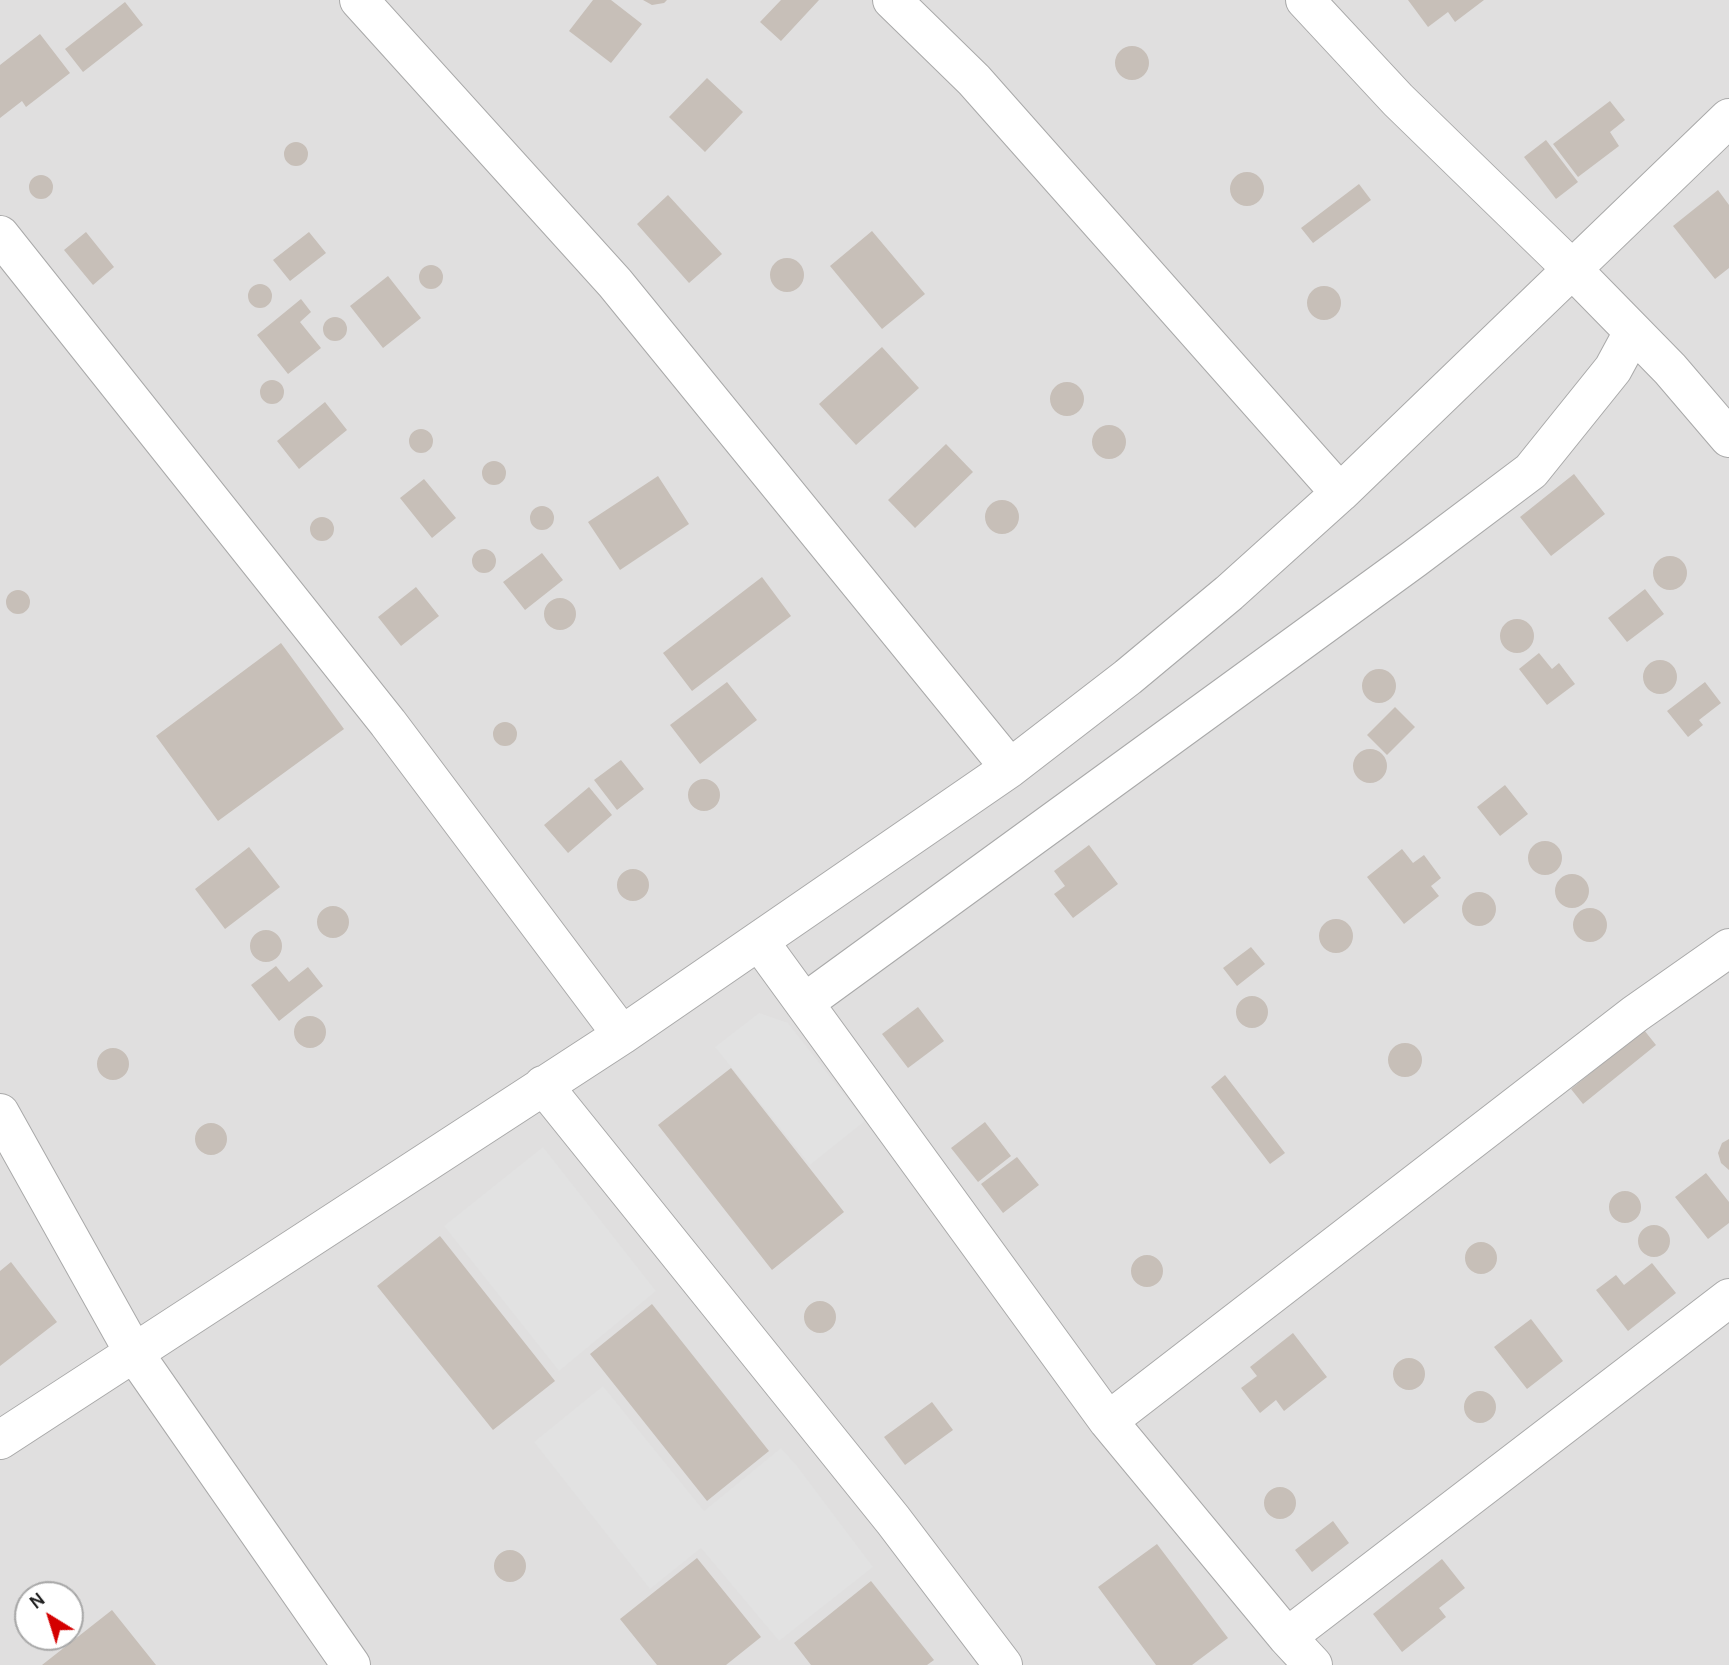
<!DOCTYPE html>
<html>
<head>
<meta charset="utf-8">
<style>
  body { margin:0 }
  #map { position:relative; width:1729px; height:1665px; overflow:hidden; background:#f2efe9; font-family:Karla,sans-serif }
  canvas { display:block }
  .north { position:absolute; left:14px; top:1581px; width:70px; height:70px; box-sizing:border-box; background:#fff; border:2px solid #a7a7a7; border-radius:50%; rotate:322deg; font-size:19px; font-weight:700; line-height:28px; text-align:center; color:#222 }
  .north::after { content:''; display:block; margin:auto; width:24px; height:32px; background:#d40000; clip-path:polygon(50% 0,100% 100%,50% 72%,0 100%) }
</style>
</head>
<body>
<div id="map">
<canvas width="1729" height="1665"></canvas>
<div class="north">N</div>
</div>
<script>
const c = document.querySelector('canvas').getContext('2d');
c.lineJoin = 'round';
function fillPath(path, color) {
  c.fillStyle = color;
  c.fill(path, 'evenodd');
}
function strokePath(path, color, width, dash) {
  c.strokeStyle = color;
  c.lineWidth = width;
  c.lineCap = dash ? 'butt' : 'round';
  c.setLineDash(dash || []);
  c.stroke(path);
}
const residential = new Path2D(`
  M0 0H1729V1665H0ZM28 1595H70V1637H28Z`);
const parking = new Path2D(`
  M759 1013 788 1023 865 1121 810 1165 715 1047Z
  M543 1147 656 1291 559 1371 444 1226Z
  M603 1386 704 1511 781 1448 797 1466 873 1567 779 1641 701 1548 650 1589 534 1442Z`);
const building = new Path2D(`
  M593 0H611L642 24 611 63 569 31Z
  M643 0H667L664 3 652 5Z
  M781 0H819L781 41 760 22Z
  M1408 0H1484L1455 22 1448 12 1428 27Z
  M125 2 143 25 83 72 65 49Z
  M40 34 70 73 26 107 22 101 0 118V65Z
  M1115 63a17 17 0 1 1 34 0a17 17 0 1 1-34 0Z
  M707 78 743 112 705 152 669 117Z
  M1610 101 1625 120 1610 132 1619 146 1578 177 1553 144Z
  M1546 140 1578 182 1556 199 1524 157Z
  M284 154a12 12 0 1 1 24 0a12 12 0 1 1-24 0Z
  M1230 189a17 17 0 1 1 34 0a17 17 0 1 1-34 0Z
  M29 187a12 12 0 1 1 24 0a12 12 0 1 1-24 0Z
  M1359 184 1371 200 1313 243 1301 228Z
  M1718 190 1729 205V268L1715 279 1673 226Z
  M668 195 722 254 689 283 637 224Z
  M872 231 925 294 882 329 830 266Z
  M86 232 114 267 93 285 64 250Z
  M309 232 326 253 290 281 273 260Z
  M770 275a17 17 0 1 1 34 0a17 17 0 1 1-34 0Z
  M419 277a12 12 0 1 1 24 0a12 12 0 1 1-24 0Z
  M388 276 421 318 383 348 350 306Z
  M248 296a12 12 0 1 1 24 0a12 12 0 1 1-24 0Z
  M1307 303a17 17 0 1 1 34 0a17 17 0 1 1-34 0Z
  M301 299 311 312 300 322 321 348 288 374 257 335Z
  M323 329a12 12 0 1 1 24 0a12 12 0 1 1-24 0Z
  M882 347 919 388 856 445 819 404Z
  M260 392a12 12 0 1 1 24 0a12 12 0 1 1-24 0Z
  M1050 399a17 17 0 1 1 34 0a17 17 0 1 1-34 0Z
  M325 402 347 430 299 469 277 441Z
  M1092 442a17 17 0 1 1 34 0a17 17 0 1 1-34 0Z
  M409 441a12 12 0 1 1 24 0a12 12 0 1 1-24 0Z
  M946 444 973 472 915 528 888 500Z
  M482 473a12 12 0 1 1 24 0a12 12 0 1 1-24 0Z
  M1574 474 1605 514 1551 556 1520 517Z
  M658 476 689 524 620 570 588 522Z
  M424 479 456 518 432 538 400 498Z
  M985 517a17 17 0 1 1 34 0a17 17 0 1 1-34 0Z
  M530 518a12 12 0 1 1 24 0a12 12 0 1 1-24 0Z
  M310 529a12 12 0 1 1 24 0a12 12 0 1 1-24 0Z
  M472 561a12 12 0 1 1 24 0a12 12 0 1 1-24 0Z
  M542 553 563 580 525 610 503 582Z
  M1653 573a17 17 0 1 1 34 0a17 17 0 1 1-34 0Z
  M762 577 791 616 692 691 663 653Z
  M416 587 439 616 401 646 378 617Z
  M1645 589 1664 614 1627 642 1608 618Z
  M6 602a12 12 0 1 1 24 0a12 12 0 1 1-24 0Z
  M544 614a16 16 0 1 1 32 0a16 16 0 1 1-32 0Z
  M1500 636a17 17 0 1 1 34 0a17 17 0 1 1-34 0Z
  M281 643 344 729 218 821 156 736Z
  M1539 653 1552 669 1559 663 1575 684 1547 705 1519 669Z
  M1643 677a17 17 0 1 1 34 0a17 17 0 1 1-34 0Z
  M1362 686a17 17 0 1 1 34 0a17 17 0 1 1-34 0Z
  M727 682 757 720 700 764 670 725Z
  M1705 682 1721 703 1699 720 1703 725 1688 737 1667 711Z
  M1395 707 1415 727 1387 755 1367 735Z
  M493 734a12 12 0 1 1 24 0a12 12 0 1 1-24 0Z
  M1353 766a17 17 0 1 1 34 0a17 17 0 1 1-34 0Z
  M621 760 644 789 617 810 594 780Z
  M688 795a16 16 0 1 1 32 0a16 16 0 1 1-32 0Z
  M1505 785 1528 814 1500 836 1477 807Z
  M589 787 612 815 568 853 544 825Z
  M1528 858a17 17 0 1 1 34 0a17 17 0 1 1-34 0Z
  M1089 845 1118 884 1073 918 1054 894 1065 886 1054 871Z
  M249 847 280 887 225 929 195 889Z
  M1402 849 1413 863 1424 855 1441 878 1431 886 1439 896 1404 924 1367 877Z
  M617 885a16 16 0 1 1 32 0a16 16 0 1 1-32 0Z
  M1555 891a17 17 0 1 1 34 0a17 17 0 1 1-34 0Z
  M1462 909a17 17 0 1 1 34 0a17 17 0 1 1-34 0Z
  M317 922a16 16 0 1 1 32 0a16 16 0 1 1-32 0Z
  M1573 925a17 17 0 1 1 34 0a17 17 0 1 1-34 0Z
  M1319 936a17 17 0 1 1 34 0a17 17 0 1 1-34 0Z
  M250 946a16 16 0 1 1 32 0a16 16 0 1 1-32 0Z
  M1251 947 1265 964 1237 986 1223 968Z
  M276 966 289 982 308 967 323 986 279 1021 251 985Z
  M1236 1012a16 16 0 1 1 32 0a16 16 0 1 1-32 0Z
  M918 1007 944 1041 908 1068 882 1034Z
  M294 1032a16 16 0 1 1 32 0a16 16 0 1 1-32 0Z
  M1644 1030 1656 1045 1583 1104 1571 1089Z
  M1388 1060a17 17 0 1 1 34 0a17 17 0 1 1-34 0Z
  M97 1064a16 16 0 1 1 32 0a16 16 0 1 1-32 0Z
  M731 1068 844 1212 772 1270 658 1125Z
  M1225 1075 1285 1153 1270 1164 1211 1087Z
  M985 1122 1011 1156 978 1182 951 1148Z
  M195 1139a16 16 0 1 1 32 0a16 16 0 1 1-32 0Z
  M1729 1139V1170L1721 1163 1718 1153 1722 1143Z
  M1017 1157 1039 1185 1003 1213 981 1184Z
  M1706 1173 1729 1202V1223L1708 1239 1675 1197Z
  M1609 1207a16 16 0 1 1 32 0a16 16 0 1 1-32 0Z
  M1638 1241a16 16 0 1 1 32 0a16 16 0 1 1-32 0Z
  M440 1236 555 1381 493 1430 377 1286Z
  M1465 1258a16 16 0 1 1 32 0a16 16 0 1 1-32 0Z
  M1131 1271a16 16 0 1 1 32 0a16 16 0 1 1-32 0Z
  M11 1262 57 1322 0 1366V1271Z
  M1652 1263 1676 1293 1628 1331 1596 1290 1616 1275 1624 1285Z
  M804 1317a16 16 0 1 1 32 0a16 16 0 1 1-32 0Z
  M652 1304 769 1451 707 1501 590 1354Z
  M1531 1319 1563 1361 1527 1389 1494 1347Z
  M1293 1333 1327 1377 1284 1411 1276 1400 1260 1413 1241 1388 1257 1376 1250 1367Z
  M1393 1374a16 16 0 1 1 32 0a16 16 0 1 1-32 0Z
  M1464 1407a16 16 0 1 1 32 0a16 16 0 1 1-32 0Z
  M932 1402 953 1430 905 1465 884 1437Z
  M1264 1503a16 16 0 1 1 32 0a16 16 0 1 1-32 0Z
  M1333 1521 1349 1543 1312 1572 1295 1550Z
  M1157 1544 1228 1638 1192 1665H1156L1098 1587Z
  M494 1566a16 16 0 1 1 32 0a16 16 0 1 1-32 0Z
  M697 1558 761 1637 726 1665H657L620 1619Z
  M1442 1559 1465 1588 1439 1608 1446 1617 1402 1652 1373 1614Z
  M871 1581 934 1660 927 1665H811L794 1643Z
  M112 1610 156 1665H42Z`);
const minor = new Path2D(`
  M359 0 615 283 1010 768
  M892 0 974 80 1340 493
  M1305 0 1398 100 1573 270 1670 369 1729 438
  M0 235 388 723 622 1035
  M759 941 1108 1421 1287 1637 1313 1665
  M804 1003 1414 559 1531 471 1613 369 1633 332
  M543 1085 893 1520 1003 1665
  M0 1113 134 1353 351 1665
  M1108 1421 1635 1014 1729 948
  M0 1440 622 1035 1010 768 1128 677 1229 593 1340 493 1729 118
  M1287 1637 1729 1298`);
fillPath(residential, '#e0dfdf');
fillPath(parking, '#e2e2e2');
fillPath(building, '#c7bfb8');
strokePath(minor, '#a9a9a9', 40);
strokePath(minor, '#fff', 38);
</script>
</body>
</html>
